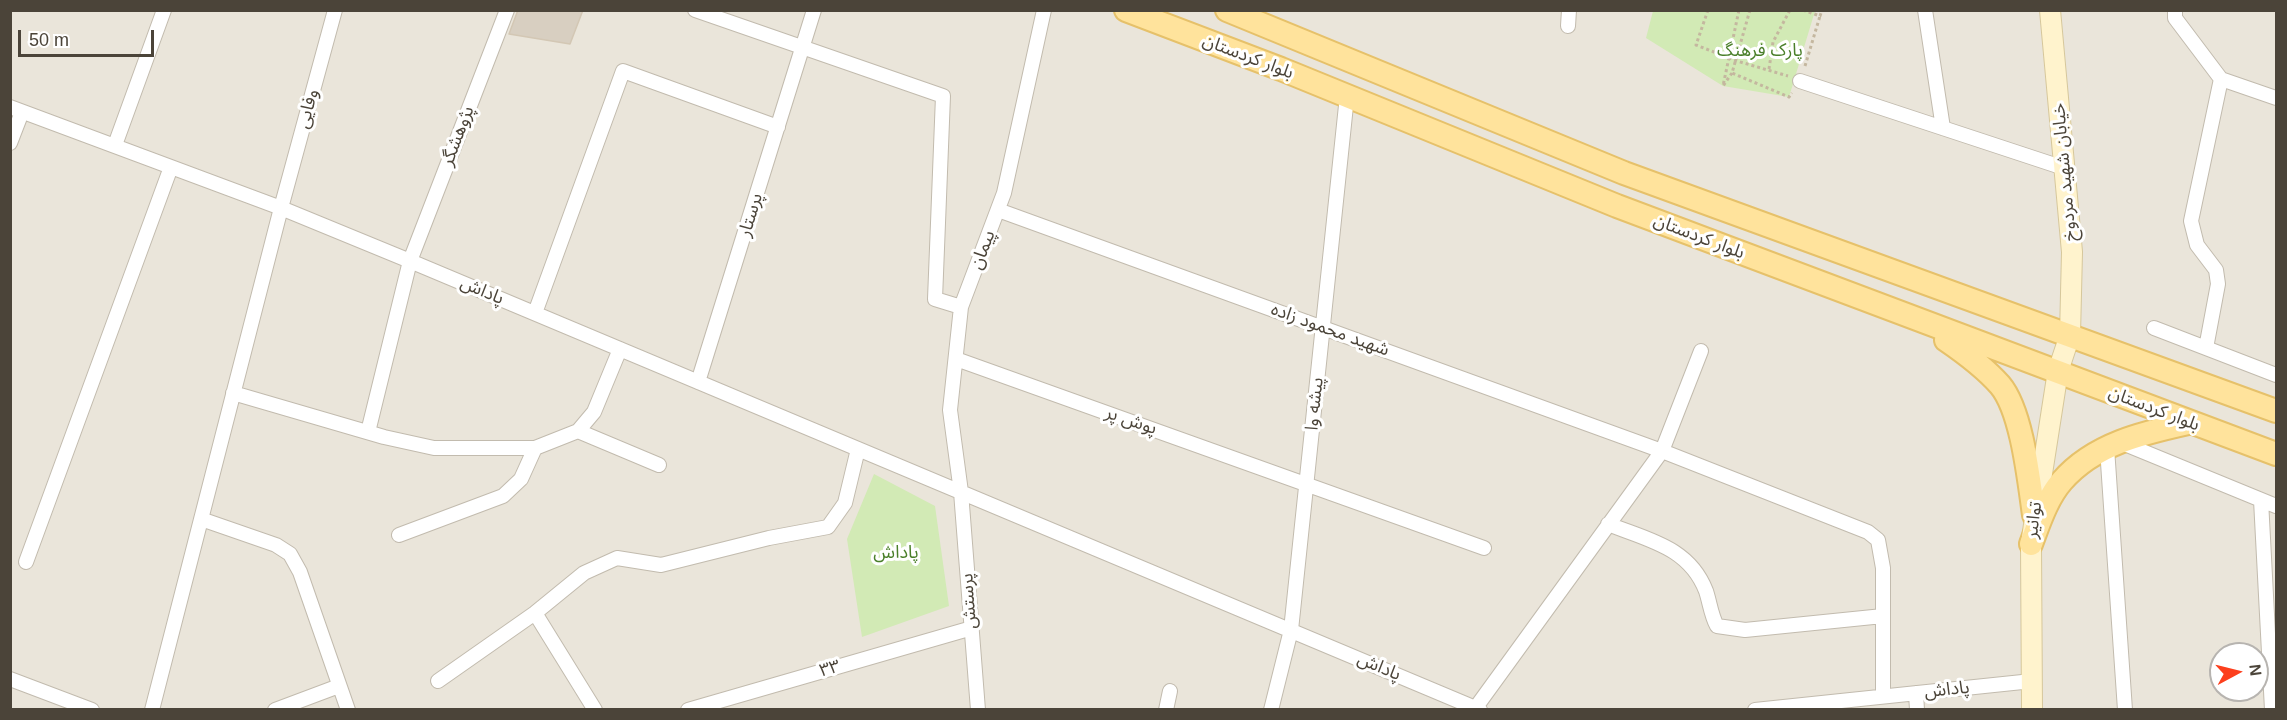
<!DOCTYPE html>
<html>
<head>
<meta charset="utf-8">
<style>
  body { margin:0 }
  #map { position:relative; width:2287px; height:720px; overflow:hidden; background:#f6f3ec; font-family:Arial,sans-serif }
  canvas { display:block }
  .frame { position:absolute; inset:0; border:12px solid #4b4439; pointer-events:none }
  .north { position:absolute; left:2209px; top:642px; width:60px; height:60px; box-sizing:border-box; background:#fff; border:2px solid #b7b4b0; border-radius:50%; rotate:83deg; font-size:16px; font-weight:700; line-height:24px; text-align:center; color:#4b4439 }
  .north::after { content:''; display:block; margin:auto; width:21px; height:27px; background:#fc3f1d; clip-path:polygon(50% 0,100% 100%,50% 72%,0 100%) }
  .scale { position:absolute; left:18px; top:30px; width:136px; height:27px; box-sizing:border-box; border:3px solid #4b4439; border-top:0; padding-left:8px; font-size:18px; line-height:21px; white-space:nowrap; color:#4b4439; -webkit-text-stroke:4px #fff; paint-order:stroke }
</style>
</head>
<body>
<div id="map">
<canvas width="2287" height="720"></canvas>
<div class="frame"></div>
<div class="north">N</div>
<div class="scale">50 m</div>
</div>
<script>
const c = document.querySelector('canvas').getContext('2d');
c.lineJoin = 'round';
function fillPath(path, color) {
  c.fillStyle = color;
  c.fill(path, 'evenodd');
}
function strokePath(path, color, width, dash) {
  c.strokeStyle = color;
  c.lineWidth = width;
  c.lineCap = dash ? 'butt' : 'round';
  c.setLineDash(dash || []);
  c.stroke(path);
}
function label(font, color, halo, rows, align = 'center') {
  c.font = font + ' Arial,"Noto Sans Arabic",sans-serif';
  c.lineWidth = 6;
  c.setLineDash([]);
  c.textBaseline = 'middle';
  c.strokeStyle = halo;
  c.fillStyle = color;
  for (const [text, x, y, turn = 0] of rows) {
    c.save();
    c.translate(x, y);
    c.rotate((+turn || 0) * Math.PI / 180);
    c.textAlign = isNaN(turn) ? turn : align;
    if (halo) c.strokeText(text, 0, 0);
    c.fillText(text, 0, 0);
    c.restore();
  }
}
const residential = new Path2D(`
  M10 11H2276V709H11ZM2221 654H2257V690H2221Z`);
const green = new Path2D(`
  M1653 11H1815L1789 97 1723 86 1646 38Z
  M874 474 935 506 949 606 862 637 847 539Z`);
const building = new Path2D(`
  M518 10H583L570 44 509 34Z`);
const path = new Path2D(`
  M1708 10 1696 45 1737 61 1788 76
  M1750 10 1732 73 1789 97 1792 93
  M1803 10 1820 16 1822 10
  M1805 66 1820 16
  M1769 69 1773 42 1790 10
  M1732 73 1723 86 1739 10`);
const street = new Path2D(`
  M695 10 943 96 935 299 961 307
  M1925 10 1943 128
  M2175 10V18L2221 79 2191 221 2197 245 2216 270 2218 284 2206 348
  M1568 26 1569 10
  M2221 79 2276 98
  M1800 81 2064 168
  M10 107 281 208 410 261 1480 710
  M10 143 22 112
  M115 145 164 10
  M998 210 1662 451 1868 532 1878 540 1883 568V696
  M535 313 623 71 778 127
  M2154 328 2276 375
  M956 359 1484 548
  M698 382 814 10
  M233 393 384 437 434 448H535L578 431 594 412 620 349
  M578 431 659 465
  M368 432 410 261 507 10
  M2120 442 2276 506
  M2107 448 2125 710
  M2261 500 2272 710
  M201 519 276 545 290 554 300 572 348 710
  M1608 524C1648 540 1689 547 1706 591 1710 603 1711 615 1717 626L1745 630 1883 616
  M399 535 503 496 521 479 535 448
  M26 562 171 167
  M535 613 595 710
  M10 679 92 710
  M438 681 535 613 584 573 617 558 661 565 769 538 828 527 845 503 858 449
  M1916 693 1917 710
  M152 710 281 208 335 10
  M275 710 339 686
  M688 710 972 628
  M978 710 961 492 950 410 961 307 1004 193 1044 10
  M1166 710 1170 691
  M1271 710 1291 630 1347 96
  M1474 710 1662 451 1701 351
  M1755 710 2032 681`);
const secondary = new Path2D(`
  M2032 710 2031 544 2058 371 2070 335 2072 252 2050 10`);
const primary = new Path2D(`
  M1126 10 1281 69 1617 206 2276 454
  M1227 10 1624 173 2276 411
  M1946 340C1965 353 1984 367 2000 385 2022 411 2029 480 2034 515
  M2031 544C2039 523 2047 498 2062 481 2094 444 2143 433 2188 423`);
const parkNames = [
  ["پارک فرهنگ",1760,51],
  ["پاداش",896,553]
];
const streetNames = [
  ["بلوار کردستان",1248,57,21],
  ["وفایی",308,109,-75],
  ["پژوهشگر",458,136,-69],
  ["خیابان شهید مردوخ",2065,172,-95],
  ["پرستار",751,215,-73],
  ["بلوار کردستان",1699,237,21],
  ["پیمان",983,250,-69],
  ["پاداش",482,291,23],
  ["شهید محمود زاده",1330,330,20],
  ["پیشه وا",1315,404,-84],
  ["بلوار کردستان",2154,409,21],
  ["پوش پر",1131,421,19],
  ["توانیر",2034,520,-83],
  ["پرستش",969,601,-94],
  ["پاداش",1379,667,23],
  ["۳۳",830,669,-16],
  ["پاداش",1947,690,-6]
];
fillPath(residential, '#eae5da');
fillPath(green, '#d2eab5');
fillPath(building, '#d8cfc1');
strokePath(building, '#d3c7b4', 1.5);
strokePath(street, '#c2bbae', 16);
strokePath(secondary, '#d6c79b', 22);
strokePath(primary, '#e6c16a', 26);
strokePath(path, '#c4b79f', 3, [3, 3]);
strokePath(street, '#fff', 14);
strokePath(secondary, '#fff3cd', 20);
strokePath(primary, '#ffe39c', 22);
label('18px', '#4a7f2a', '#fff', parkNames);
label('18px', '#4b4439', '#fff', streetNames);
</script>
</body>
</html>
